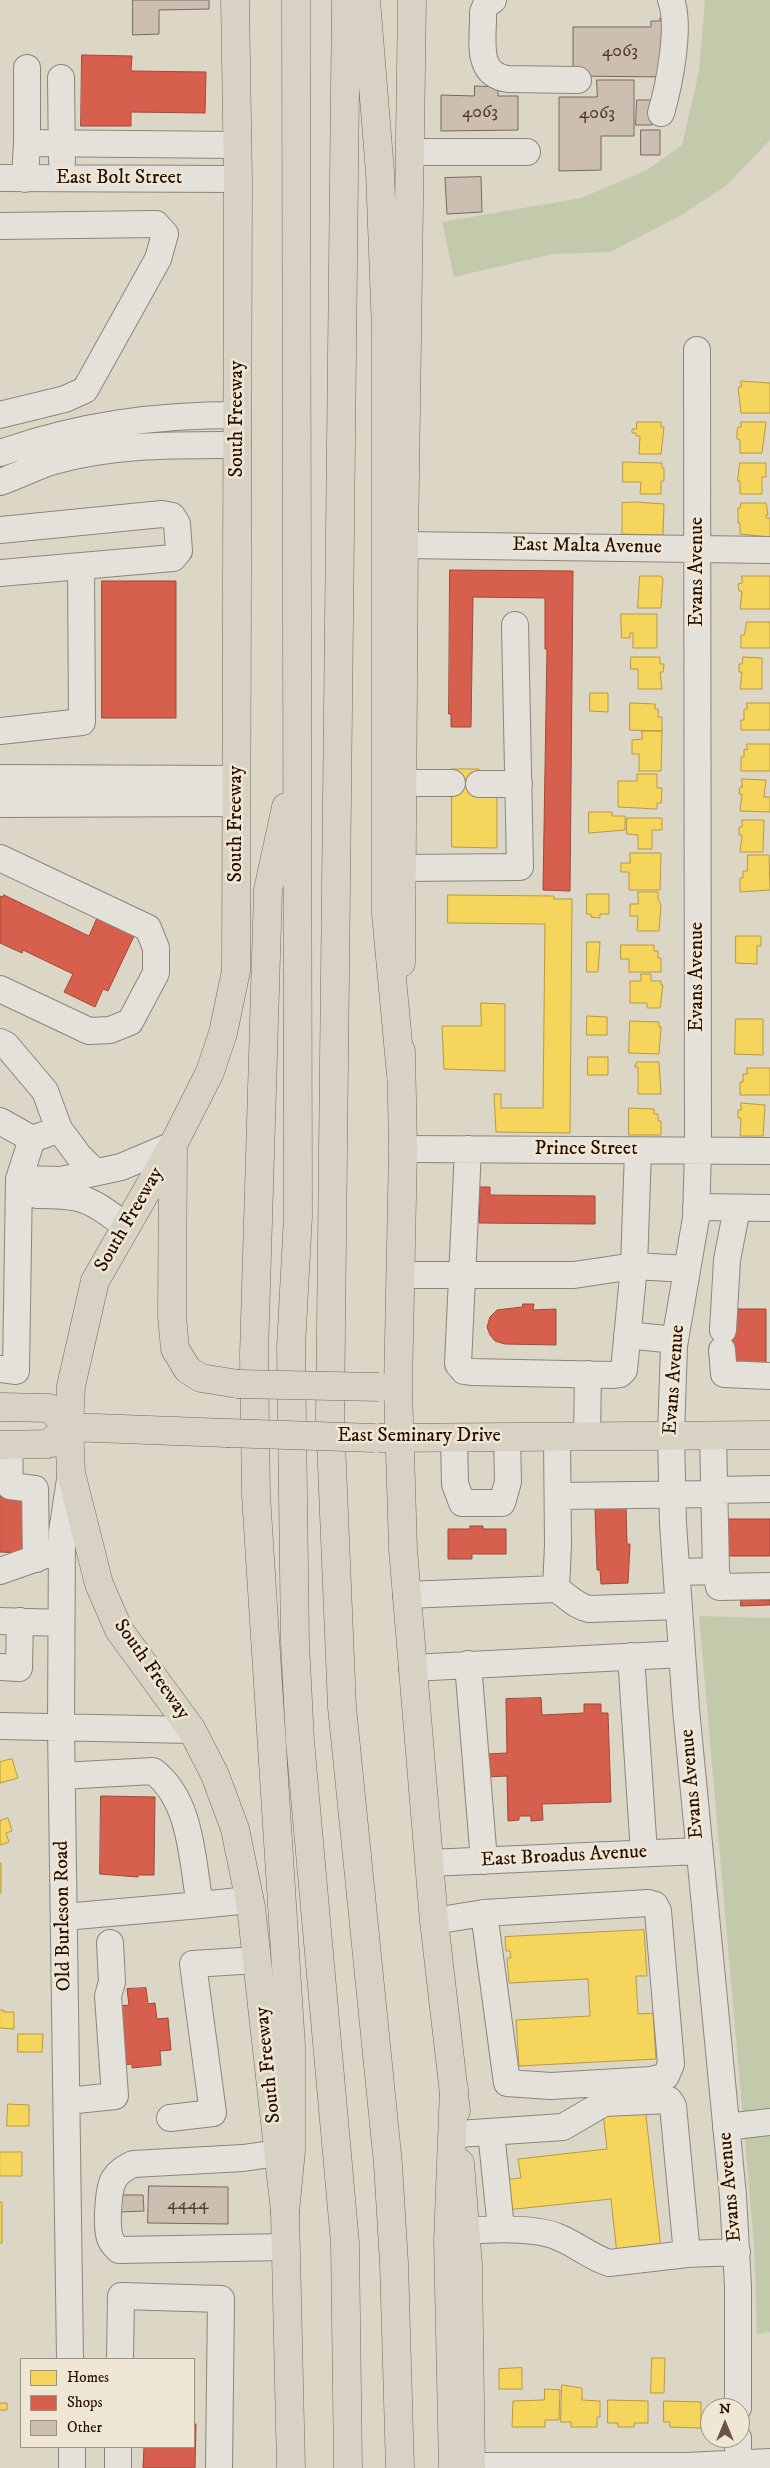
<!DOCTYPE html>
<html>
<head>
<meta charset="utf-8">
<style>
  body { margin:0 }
  #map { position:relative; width:770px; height:2468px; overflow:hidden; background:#dcd6c7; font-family:"IM FELL DW Pica",serif }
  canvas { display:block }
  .legend { position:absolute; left:20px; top:2358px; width:175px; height:90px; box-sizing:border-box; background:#eee7d5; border:1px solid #9f9080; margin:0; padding:6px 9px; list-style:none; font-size:15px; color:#280e00 }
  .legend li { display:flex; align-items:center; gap:10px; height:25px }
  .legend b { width:25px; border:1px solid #9f9080 }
  .north { position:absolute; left:700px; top:2398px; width:50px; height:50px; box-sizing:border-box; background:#eee7d5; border:1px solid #9f9080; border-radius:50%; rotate:0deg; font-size:14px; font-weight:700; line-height:20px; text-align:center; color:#280e00 }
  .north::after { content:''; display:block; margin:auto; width:18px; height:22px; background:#675446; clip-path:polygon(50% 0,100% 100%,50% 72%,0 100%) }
</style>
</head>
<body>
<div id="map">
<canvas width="770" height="2468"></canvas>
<ul class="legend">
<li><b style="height:14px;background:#f6d55c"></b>Homes</li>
<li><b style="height:14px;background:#d6604d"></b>Shops</li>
<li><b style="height:14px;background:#ccbfb1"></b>Other</li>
</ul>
<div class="north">N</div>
</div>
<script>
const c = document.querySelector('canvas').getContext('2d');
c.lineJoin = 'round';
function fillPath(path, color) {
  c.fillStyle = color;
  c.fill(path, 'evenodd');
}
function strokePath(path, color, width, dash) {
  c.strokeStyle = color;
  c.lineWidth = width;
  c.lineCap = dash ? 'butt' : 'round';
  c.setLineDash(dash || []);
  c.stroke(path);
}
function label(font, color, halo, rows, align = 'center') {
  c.font = font + ' "IM FELL DW Pica",serif';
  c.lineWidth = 5;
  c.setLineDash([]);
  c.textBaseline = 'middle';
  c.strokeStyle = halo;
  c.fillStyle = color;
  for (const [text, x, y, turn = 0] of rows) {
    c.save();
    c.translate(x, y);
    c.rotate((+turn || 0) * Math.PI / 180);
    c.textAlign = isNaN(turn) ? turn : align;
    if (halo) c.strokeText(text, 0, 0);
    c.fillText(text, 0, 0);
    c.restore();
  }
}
const green = new Path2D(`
  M705 0H770V140L726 186 680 216 610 252 553 254 454 277 442 222 581 198 647 170 682 145 699 71Z
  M699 1616 770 1618V2332L757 2334 754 2245Z`);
const homes = new Path2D(`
  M741 381 770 383V413H741L738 387H741Z
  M637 422H661V427H664L661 454H639L640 436H636V433H632V429H636Z
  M741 422H766L762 453H740V440L737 439V431L738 427H741Z
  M623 462 662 463V468H664V481H661V494H640L641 482H623Z
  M740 463H766V477H762V494H740V481H738Z
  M635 502 664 504 663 535 622 534V503Z
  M741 503H766L768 515H766V518H770V537L740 534V523H738V508H740Z
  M640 576H661L663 579 661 608H638Z
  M742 576H770V609H740L742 591H739L738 584 742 583Z
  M621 614H657V648H633V633H630V638H622Z
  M747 622H770V648H741V635H744Z
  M631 657H660V664H664L663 672H660L662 689H638V669H631Z
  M743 657 762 658V689H740L742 672H739V664H742Z
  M590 693H608V712L590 711Z
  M630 703 655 704V709H658V717H662V731L630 730Z
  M747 703H770V730H741V720H744V709H747Z
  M642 731H662L661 771H639V754H632V740L642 739Z
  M747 744H770V771H741V757H744V749L747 750Z
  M452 769H479V792L497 793V848L452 847Z
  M637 774H657V788H662L661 803H657V809L618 807V781H637Z
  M742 779 766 780 764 797H770V812L740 811 742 794H739L740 787H742Z
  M589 812H612V816H625V830L589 833Z
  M627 818H662V830H652V849H638V835L627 834Z
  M742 820H764L763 852H740L742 835H739V827H742Z
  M630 853H661L660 890H629V872H621V863H630Z
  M748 855H769L770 890 740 892V878H743V871H747Z
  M638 892H658V899L661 905 659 931H637L638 916H630V904H638Z
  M587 894H609V914H600V918L591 917V914H587Z
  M448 895 554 896V899H572L570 1133 496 1132 494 1094H501V1108H543L545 924 448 923Z
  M736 936H761V946H757V964L736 963Z
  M587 942H600L598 972H587Z
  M621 945H654V951H658V958H661V972H629V959H621Z
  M641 974H651V981H661V985H663L660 1008H647V1003H630V981H641Z
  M481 1003 505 1004V1071L444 1069 442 1026H481Z
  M587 1016 607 1017V1035H587Z
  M736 1019H763V1055L735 1054Z
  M630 1021 659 1022V1027H661L659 1054 629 1053Z
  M588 1057H608V1075H588Z
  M637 1062H659L661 1094H638V1067H635Z
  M747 1068H770V1095H740V1082H743V1074H747Z
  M741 1103 765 1105 763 1136H740L741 1118H738V1110H741Z
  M629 1108 654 1109V1114H658V1121H661V1135H629Z
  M12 1759 18 1778 0 1783V1762Z
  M8 1818 12 1831 6 1833 9 1842 0 1845V1821Z
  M0 1863H1V1893H0Z
  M644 1930 647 1976H636L638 2014 653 2013 656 2059 519 2066 516 2020 590 2016 588 1979 509 1983 507 1958H511L510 1951H506L505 1937Z
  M0 2010H4L3 2012H14V2029L0 2028Z
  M18 2034H43L42 2052H18Z
  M8 2104 29 2105V2126H7Z
  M645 2107 661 2249 617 2254 611 2199 506 2210 502 2180 521 2178 518 2159 607 2149 603 2112Z
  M0 2152H22V2176H0Z
  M0 2202H2V2243H0Z
  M652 2358H665L664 2393H651Z
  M522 2368V2389H499V2369Z
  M562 2385 582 2388V2400L600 2401V2417H597V2427H571V2422H561Z
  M545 2389 560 2390 559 2420H545V2427H512L513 2401 544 2400Z
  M608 2400 648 2401V2423H634V2427H618V2423H608Z
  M664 2401 701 2402V2428L670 2427V2422H664Z
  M0 2403H7V2410H0Z`);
const shops = new Path2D(`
  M82 55 132 56 131 71 206 72 205 113 131 112V126H81Z
  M450 570 573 571 570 891 543 890 547 649H545V598L473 597 471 727H451V714H449Z
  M102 581H176V718H102Z
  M4 895 89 936 97 918 135 934 108 991 103 989 95 1007 64 992 73 974 23 950 22 953 0 943V896L3 897Z
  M470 1187H490V1195L595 1196V1224L479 1223 480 1198H471Z
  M523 1304H534L533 1310 556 1309V1345L505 1344 495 1341 490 1335 487 1327 490 1317 497 1310 522 1307Z
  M731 1309H766V1363H731L717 1330Z
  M0 1496 26 1497 25 1553 0 1552Z
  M626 1506 627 1544H630L628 1583 601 1584 600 1570H597L595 1507Z
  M725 1519H770V1556H725Z
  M470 1526H483V1529H506V1554H472V1559H448V1529H470Z
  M741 1596H759V1600H770V1605L741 1606Z
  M541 1698 542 1715 584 1713V1704H601V1713H608L611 1802 542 1804 543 1820 531 1821V1816H519V1820L508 1821 507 1776 487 1777 486 1754 507 1753 506 1699Z
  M101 1796 155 1797 154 1875H138V1877L100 1874Z
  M146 1988 148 2004 155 2003 157 2019 168 2018 171 2050 160 2051 161 2065 132 2068V2064L122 2065 117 2006 129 2005 127 1989Z
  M194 2424H196L195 2468H143L144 2447H194Z`);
const building = new Path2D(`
  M133 0H209V9L159 10V34L133 35Z
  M660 18H669L667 77 573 76V27H651V21H660Z
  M597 80H634V136H601V170L559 171V97H597Z
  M475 86 498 87V96H518V130L441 131V95L474 96Z
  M637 100H652V125H636Z
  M641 130H660V155H641Z
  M481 177 482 212 447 214 445 178Z
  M149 2186 228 2187V2224L148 2223Z
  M119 2195H143L144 2211 119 2212Z`);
const minor = new Path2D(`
  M493 0 486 5 483 12C484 39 474 74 508 79L578 80
  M27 68V143
  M61 78 62 161
  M661 113C669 86 681 26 671 0
  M411 152H527
  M0 178 238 179
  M25 179 27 143 237 145
  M0 226 156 224 165 234 158 259 85 390 65 399 0 415
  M697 350 698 1151 696 1218 674 1346 671 1435 673 1524 686 1709 733 2196 738 2286V2408
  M0 453C79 425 154 415 238 415
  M0 482C17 476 33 468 50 462 111 444 174 445 238 445
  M0 530 162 514 172 516 177 524 179 551 173 558 0 573
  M404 545 770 550
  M0 731 82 722 81 566
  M0 778 237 779
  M402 783H452
  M479 784H519
  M0 804 237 803
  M0 858 148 928 156 948V973L130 1022 110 1030 89 1031 0 989
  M401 868 520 867 515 625
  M0 1042 6 1045 45 1091 59 1129 79 1156 95 1172
  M0 1121 32 1139 49 1133
  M403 1149 770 1151
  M468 1149 458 1364 464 1371 471 1372 614 1375 620 1374 624 1370 634 1266 638 1151
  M19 1179 61 1180 121 1167 173 1145
  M37 1195C84 1195 88 1198 126 1226
  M696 1207 770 1208
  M400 1275H574L634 1266 687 1269
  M723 1330 727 1260 737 1208
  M627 1335 675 1340
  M722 1350 724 1374 770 1376
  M0 1369 16 1371 19 1179 32 1139
  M587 1436 588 1374
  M454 1438 455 1484 462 1503H502L508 1482 507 1437
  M9 1445 10 1486 35 1489 36 1559
  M715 1490 770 1489
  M558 1496 715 1494
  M0 1571 51 1553
  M716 1571 719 1587 770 1586
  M677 1572 716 1571 713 1435
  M556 1589 558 1545 557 1437
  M406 1595 556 1589C568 1596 575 1606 589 1609L679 1606
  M0 1621 61 1623
  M631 1656 644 1853
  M468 1664 484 1861
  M0 1667 19 1668 20 1621
  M412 1668 682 1654
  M0 1726 192 1730
  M62 1776 153 1771C192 1800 192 1861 200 1905L64 1917
  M429 1863 699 1851
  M200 1905 249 1900
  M434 1921 484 1913 648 1903 655 1905 658 1911 671 2064 666 2076 651 2080 551 2086 507 2083 484 1913
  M67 2101 115 2096 108 1996 112 1982 110 1943
  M170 2118 213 2113 193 1964 257 1960
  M726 2127 770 2122
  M491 2132 501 2228
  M458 2134 563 2127 604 2103 669 2100 673 2106 687 2254 737 2252
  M278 2153 243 2158 133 2164C125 2168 119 2171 114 2179 108 2189 106 2226 110 2238 112 2244 115 2246 119 2250L286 2247
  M466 2231C491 2229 534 2227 558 2237 576 2244 590 2257 609 2263L687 2254
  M70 2359 61 1727 62 1532 71 1473
  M120 2359 121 2296 221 2299 219 2468
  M72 2447V2468
  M471 2466H686L770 2462
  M118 2468V2447
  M738 2468V2438`);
const major = new Path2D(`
  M235 0 238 179 236 971 223 1033 210 1072 173 1145 95 1281 71 1386 69 1427 71 1473 99 1584 119 1630 192 1730 215 1775 235 1829 251 1907 285 2212 291 2468
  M401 963 404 545 412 0
  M401 1051 403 1149 398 1388 403 1549 434 1921 456 2111
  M173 1146 172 1316 175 1349 188 1370 201 1378 238 1384
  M0 1407 49 1408 69 1427
  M381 1438 770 1435
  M0 1445 48 1444 69 1427 227 1433
  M460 2163 468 2265 471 2468`);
const highway = new Path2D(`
  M296 0 298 1216 291 1347 295 1643 300 1741 345 2243 348 2468
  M346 0 330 1417 342 1707 388 2164 394 2263 400 2468
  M366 0 380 172 386 331V914L401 1075
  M285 2212 291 2151V2046L256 1495 254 1354 268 890 286 807
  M453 2468 448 2240 454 2088`);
const majorBridge = new Path2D(`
  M238 1384 379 1387
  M227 1433 375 1438`);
const numberNames = [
  ["4063",620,52],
  ["4063",480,113],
  ["4063",597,114],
  ["4444",188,2205]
];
const streetNames = [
  ["East Bolt Street",119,179],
  ["South Freeway",238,419,-90],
  ["East Malta Avenue",587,547,1],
  ["Evans Avenue",698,572,-90],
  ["South Freeway",237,824,-90],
  ["Evans Avenue",698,977,-90],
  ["Prince Street",586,1150],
  ["South Freeway",130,1220,-60],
  ["Evans Avenue",675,1380,-86],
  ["East Seminary Drive",419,1437],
  ["South Freeway",151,1670,55],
  ["Evans Avenue",693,1784,-95],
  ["East Broadus Avenue",564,1857,-3],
  ["Old Burleson Road",64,1916,-91],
  ["South Freeway",269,2065,-96],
  ["Evans Avenue",731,2187,-95]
];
fillPath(green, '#c3caac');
fillPath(homes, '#f6d55c');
strokePath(homes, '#b89940', 1);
fillPath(shops, '#d6604d');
strokePath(shops, '#a24736', 1);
fillPath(building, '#ccbfb1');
strokePath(building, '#726a61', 1);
strokePath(minor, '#8c857b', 28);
strokePath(major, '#726a61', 29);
strokePath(highway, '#726a61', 29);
strokePath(minor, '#e4e1da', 26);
strokePath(major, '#d8d2c5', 28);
strokePath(highway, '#d8d2c5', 28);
strokePath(majorBridge, '#726a61', 29, []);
strokePath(majorBridge, '#d8d2c5', 28);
label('18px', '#523b2d', null, numberNames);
label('20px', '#280e00', '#eee7d5', streetNames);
</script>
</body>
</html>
